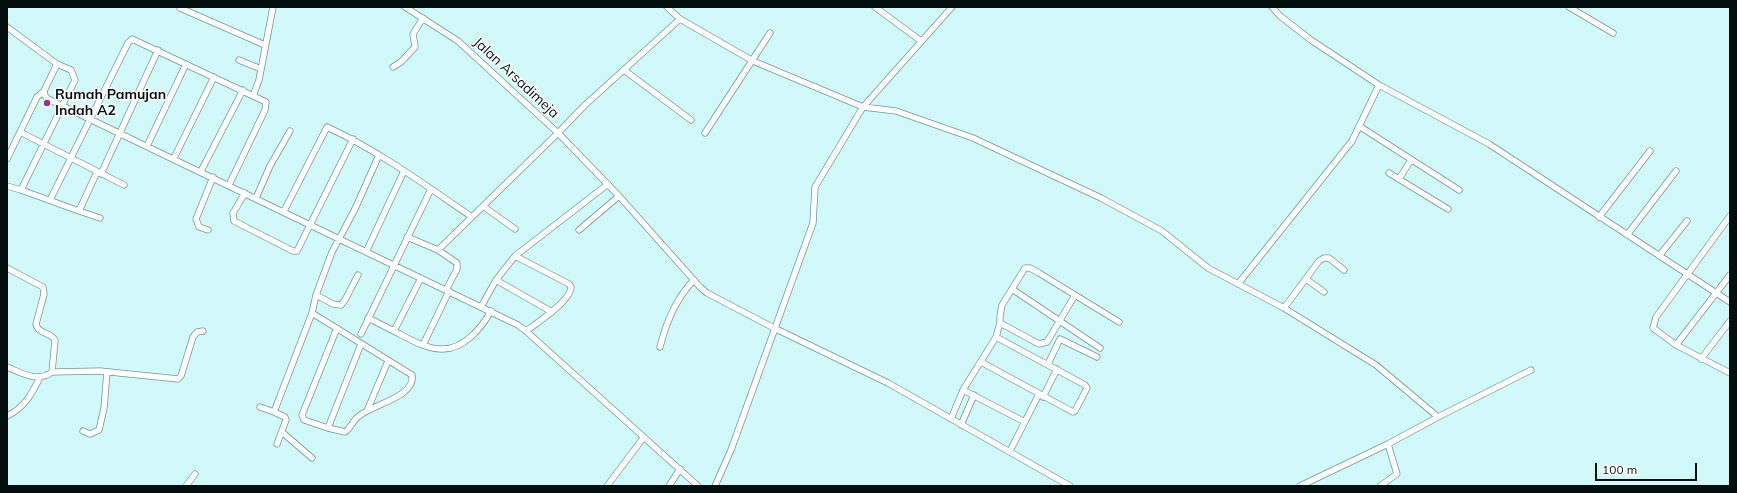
<!DOCTYPE html>
<html>
<head>
<meta charset="utf-8">
<style>
  body { margin:0 }
  #map { position:relative; width:1737px; height:493px; overflow:hidden; background:#d2f9f9; font-family:Mulish,sans-serif }
  canvas { display:block }
  .frame { position:absolute; inset:0; border:8px solid #030f0f; pointer-events:none }
  .scale { position:absolute; left:1595px; top:463px; width:102px; height:18px; box-sizing:border-box; border:2px solid #030f0f; border-top:0; padding-left:5px; font-size:12px; line-height:14px; white-space:nowrap; color:#030f0f; -webkit-text-stroke:3px #fff; paint-order:stroke }
</style>
</head>
<body>
<div id="map">
<canvas width="1737" height="493"></canvas>
<div class="frame"></div>
<div class="scale">100 m</div>
</div>
<script>
const c = document.querySelector('canvas').getContext('2d');
c.lineJoin = 'round';
function strokePath(path, color, width, dash) {
  c.strokeStyle = color;
  c.lineWidth = width;
  c.lineCap = dash ? 'butt' : 'round';
  c.setLineDash(dash || []);
  c.stroke(path);
}
function label(font, color, halo, rows, align = 'center') {
  c.font = font + ' Mulish,sans-serif';
  c.lineWidth = 3;
  c.setLineDash([]);
  c.textBaseline = 'middle';
  c.strokeStyle = halo;
  c.fillStyle = color;
  for (const [text, x, y, turn = 0] of rows) {
    c.save();
    c.translate(x, y);
    c.rotate((+turn || 0) * Math.PI / 180);
    c.textAlign = isNaN(turn) ? turn : align;
    if (halo) c.strokeText(text, 0, 0);
    c.fillText(text, 0, 0);
    c.restore();
  }
}
const minor = new Path2D(`
  M405 7 458 41 558 133 585 105 680 19
  M667 7 680 19 753 61 863 107 952 7
  M875 7 921 41
  M1272 7 1280 16 1311 40 1379 85 1489 144 1730 302
  M1569 7 1613 33
  M180 8 265 45
  M7 27 57 64 44 91 45 96 48 99 518 325 526 331 698 486
  M239 60 261 69
  M57 64 71 70 75 80 21 190 79 211 97 172
  M393 67 401 62 415 47 413 34 423 18
  M624 70 691 120
  M253 96 259 80 273 7
  M1359 126 1459 190
  M20 132 124 185
  M705 133 770 33
  M147 146 186 64
  M174 158 214 77
  M7 159 37 97 44 91
  M201 171 243 90
  M1389 173 1448 209
  M101 174 158 50
  M1399 179 1411 160
  M7 186 21 190
  M245 193 233 213 234 221 293 251H297L353 139
  M256 198 270 166 290 131
  M50 200 128 43 132 39 266 102 265 110 229 185
  M483 206 515 229
  M79 211 100 218
  M284 211 327 127C379 151 425 185 472 217
  M1730 216 1656 317 1653 328 1676 345 1730 373
  M1599 217 1650 151
  M208 230 199 227 196 219 213 177
  M579 230 619 196
  M1627 235 1676 171
  M407 237 438 250
  M366 252 404 171
  M515 256 608 184
  M1659 256 1687 221
  M7 268 43 287 44 294 36 324C38 334 50 332 55 340L52 372
  M1306 279 1324 292
  M496 280 515 256 569 284 571 287C571 301 537 323 526 331
  M1238 284 1352 141 1379 85
  M1012 289 1100 348
  M446 290 457 269V263L438 250 558 133 619 196 700 287 707 293 774 328 888 383 1070 486
  M316 295 333 304 341 305 345 300 358 275
  M481 307 496 280 552 312
  M1284 308 1319 261 1324 258H1329L1344 270
  M312 313 412 375C416 397 373 404 359 416 353 420 351 428 345 432L328 428
  M368 318 394 331 421 278
  M1000 323 1039 344 1047 342 1075 295
  M337 328 302 415 304 420 328 428 361 344
  M394 331C408 338 425 349 441 349 463 350 481 329 491 311
  M361 334 431 189
  M423 345 449 291
  M1676 345 1730 275
  M660 347C666 323 676 298 694 280
  M1701 359 1730 321
  M981 362 1073 412 1075 411 1087 388 1085 385 996 337
  M1048 364 1060 339 1097 357
  M7 367C22 373 37 383 52 372L100 371 178 379 181 376 193 337 197 332 203 331
  M963 390 1025 422
  M1043 397 1057 369
  M260 407 274 412
  M367 411 388 361
  M7 416C24 408 32 394 40 377
  M1438 417 1531 370
  M951 419 963 390 996 337 1000 323V316L1002 305 1025 268H1030L1039 273 1119 322
  M961 425 974 395
  M83 431 90 434 99 430 104 408 107 372
  M283 433 312 458
  M277 444 286 420 285 417 274 412 312 313 316 295 332 252 355 209 379 155
  M1010 451 1039 394
  M186 486 195 474
  M607 486 644 437
  M669 486 680 469
  M715 486 731 450 813 223 815 187 863 107 896 111 973 138 1101 198 1162 231 1208 268 1284 308 1376 365 1438 417 1388 444 1300 486
  M1380 486 1397 474 1388 444`);
const markers = [
  [47,103,4,"#a02f8d"]
];
const streetNames = [
  ["Jalan Arsadimeja",516,78,43]
];
const poiNames = [
  ["Rumah Pamujan",55,95],
  ["Indah A2",55,111]
];
strokePath(minor, '#6f9494', 7);
strokePath(minor, '#fff', 5.5);
for (const [x, y, r, color] of markers) {
  const dot = new Path2D();
  dot.arc(x, y, r, 0, 2 * Math.PI);
  c.fillStyle = color;
  c.fill(dot);
  strokePath(dot, '#fff', 1.5);
}
label('14px', '#030f0f', '#fff', streetNames);
label('bold 14px', '#030f0f', '#fff', poiNames, 'left');
</script>
</body>
</html>
